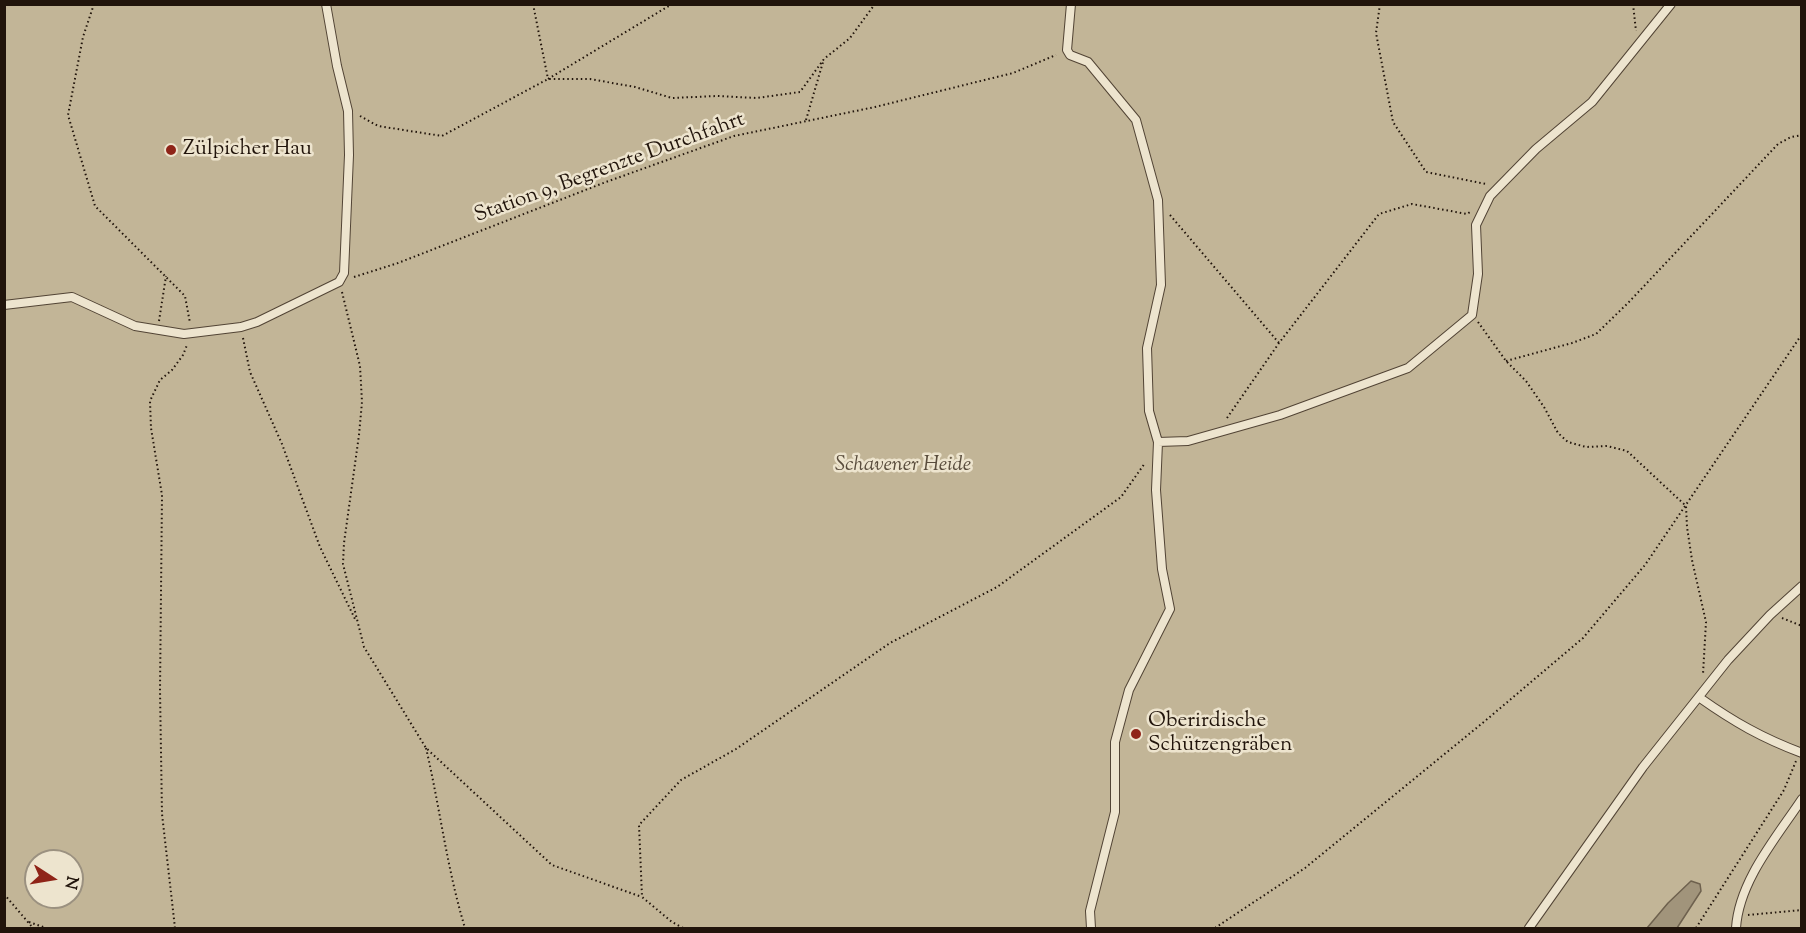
<!DOCTYPE html>
<html>
<head>
<meta charset="utf-8">
<style>
  body { margin:0 }
  #map { position:relative; width:1806px; height:933px; overflow:hidden; background:#e3d6b4; font-family:"Sorts Mill Goudy",serif }
  canvas { display:block }
  .frame { position:absolute; inset:0; border:6px solid #21140b; pointer-events:none }
  .north { position:absolute; left:24px; top:849px; width:60px; height:60px; box-sizing:border-box; background:#ede4ce; border:2px solid #9b9180; border-radius:50%; rotate:102deg; font-size:16px; font-weight:700; line-height:24px; text-align:center; color:#21140b }
  .north::after { content:''; display:block; margin:auto; width:21px; height:27px; background:#8f2418; clip-path:polygon(50% 0,100% 100%,50% 72%,0 100%) }
</style>
</head>
<body>
<div id="map">
<canvas width="1806" height="933"></canvas>
<div class="frame"></div>
<div class="north">N</div>
</div>
<script>
const c = document.querySelector('canvas').getContext('2d');
c.lineJoin = 'round';
function fillPath(path, color) {
  c.fillStyle = color;
  c.fill(path, 'evenodd');
}
function strokePath(path, color, width, dash) {
  c.strokeStyle = color;
  c.lineWidth = width;
  c.lineCap = dash ? 'butt' : 'round';
  c.setLineDash(dash || []);
  c.stroke(path);
}
function label(font, color, halo, rows, align = 'center') {
  c.font = font + ' "Sorts Mill Goudy",serif';
  c.lineWidth = 5;
  c.setLineDash([]);
  c.textBaseline = 'middle';
  c.strokeStyle = halo;
  c.fillStyle = color;
  for (const [text, x, y, turn = 0] of rows) {
    c.save();
    c.translate(x, y);
    c.rotate((+turn || 0) * Math.PI / 180);
    c.textAlign = isNaN(turn) ? turn : align;
    if (halo) c.strokeText(text, 0, 0);
    c.fillText(text, 0, 0);
    c.restore();
  }
}
const green = new Path2D(`
  M4 5H1801V928H5ZM36 861H72V897H36Z`);
const water = new Path2D(`
  M1691 881 1700 884 1701 891 1677 928H1647L1668 903Z`);
const path = new Path2D(`
  M94 4 83 37 68 115 95 206 185 296 190 323
  M533 4 548 79 672 4
  M1380 4 1376 33 1393 122 1426 172 1486 184
  M1633 4 1636 31
  M360 116 378 126 442 136 548 79H590L635 87 672 98 717 96 757 98 800 92 824 59 850 38 875 4
  M806 120 823 62
  M1170 215 1279 343
  M354 277 398 263 606 182 734 136 875 107 1013 73 1056 55
  M342 292 360 366 362 402 359 435 344 543 343 564 364 647 426 748 552 865 642 897
  M159 321 166 276
  M1478 322 1506 361 1526 381 1544 407 1558 433 1568 442 1586 447 1607 446 1627 451 1686 506 1687 527 1692 560 1706 622 1703 674
  M243 338 250 372 282 444 320 547 355 619
  M1506 361 1572 343 1596 334 1628 303 1778 144 1791 137 1802 135
  M1227 418 1279 343 1379 214 1412 204 1467 214 1470 212
  M1782 618 1802 626
  M426 748C440 808 447 869 465 928
  M4 894 33 928
  M1748 915 1802 910
  M29 922 46 928
  M175 928 162 814 160 690 162 495 151 428 150 401 160 380 172 370 183 355 187 345
  M683 928 672 922 642 897 639 825 681 780 736 749 890 643 997 587 1121 497 1145 463
  M1215 928 1305 868 1485 721 1583 638 1645 565 1802 334
  M1696 928 1784 790 1796 761`);
const service = new Path2D(`
  M1071 4 1067 50 1070 55 1088 62 1136 120 1158 200 1161 285 1147 348 1149 411 1158 442 1188 441 1280 415 1408 368 1472 315 1478 274 1476 225 1490 196 1536 149 1592 102 1671 4
  M4 305 72 297 135 326 184 334 241 327 257 322 339 282 344 273 349 155 348 111 337 66 326 4
  M1700 698C1734 722 1762 738 1802 753
  M1091 928 1090 911 1115 812V742L1129 690 1170 609 1162 569 1156 490 1158 442
  M1529 928 1643 767 1728 660 1770 615 1802 586
  M1736 928C1739 881 1776 838 1802 799`);
const markers = [
  [171,150,6,"#8f2418"],
  [1136,734,6,"#8f2418"]
];
const poiNames = [
  ["Zülpicher Hau",183,150],
  ["Oberirdische",1148,722],
  ["Schützengräben",1148,746]
];
const streetNames = [
  ["Station 9, Begrenzte Durchfahrt",610,169,-20]
];
const parkNames = [
  ["Schavener Heide",903,466]
];
fillPath(green, '#c2b597');
fillPath(water, '#a1947b');
strokePath(water, '#6e614e', 1.5);
strokePath(service, '#524435', 10);
strokePath(path, '#21140b', 2, [1.5, 3]);
strokePath(service, '#ede4ce', 8);
for (const [x, y, r, color] of markers) {
  const dot = new Path2D();
  dot.arc(x, y, r, 0, 2 * Math.PI);
  c.fillStyle = color;
  c.fill(dot);
  strokePath(dot, '#ede4ce', 2);
}
label('21px', '#21140b', '#ede4ce', poiNames, 'left');
label('21px', '#21140b', '#ede4ce', streetNames);
label('italic 21px', '#594c3c', '#ede4ce', parkNames);
</script>
</body>
</html>
